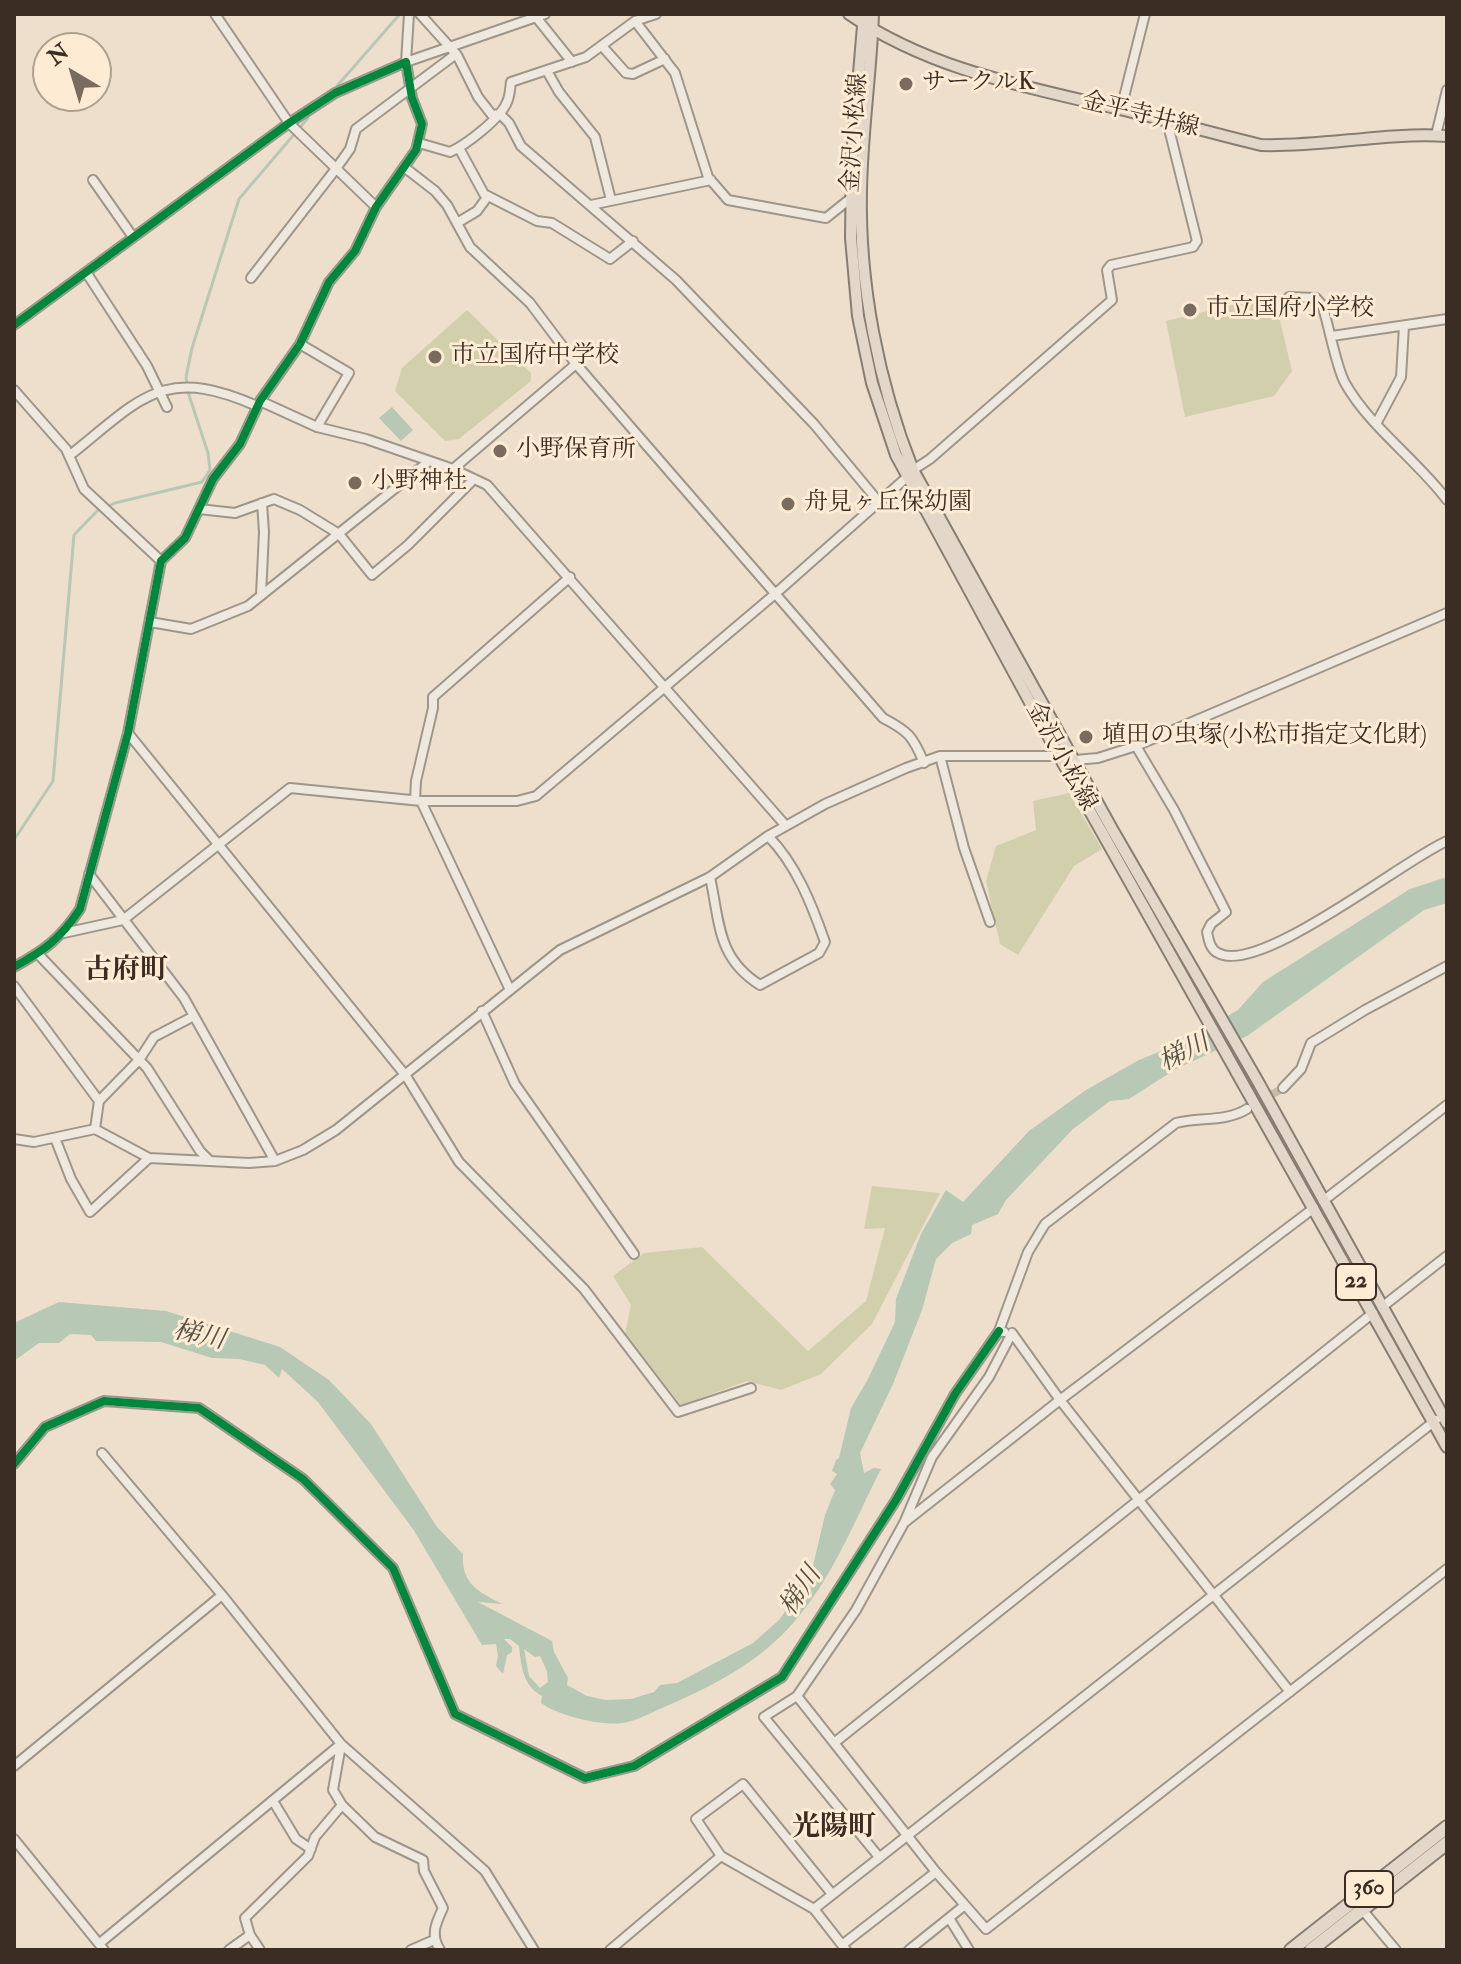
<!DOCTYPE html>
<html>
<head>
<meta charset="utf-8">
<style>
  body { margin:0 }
  #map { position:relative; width:1461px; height:1964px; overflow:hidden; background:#eddfcb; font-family:"IM FELL Double Pica",serif }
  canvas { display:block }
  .frame { position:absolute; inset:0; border:16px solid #3b2d24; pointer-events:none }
  .north { position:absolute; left:32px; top:32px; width:80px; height:80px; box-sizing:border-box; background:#fdecd3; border:2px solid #afa08d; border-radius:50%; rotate:322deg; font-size:22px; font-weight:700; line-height:32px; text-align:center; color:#3b2d24 }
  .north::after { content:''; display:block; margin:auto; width:28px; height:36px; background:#796b5e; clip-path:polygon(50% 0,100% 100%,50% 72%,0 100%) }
</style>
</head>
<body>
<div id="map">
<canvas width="1461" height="1964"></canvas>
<div class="frame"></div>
<div class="north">N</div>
</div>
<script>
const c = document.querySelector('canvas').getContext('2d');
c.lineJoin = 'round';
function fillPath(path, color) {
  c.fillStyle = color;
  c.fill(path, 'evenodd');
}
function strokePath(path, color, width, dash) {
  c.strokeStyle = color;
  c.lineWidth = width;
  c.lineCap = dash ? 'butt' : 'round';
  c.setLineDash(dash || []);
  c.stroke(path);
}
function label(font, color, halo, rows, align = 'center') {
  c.font = font + ' "IM FELL Double Pica","Noto Serif JP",serif';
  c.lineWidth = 6;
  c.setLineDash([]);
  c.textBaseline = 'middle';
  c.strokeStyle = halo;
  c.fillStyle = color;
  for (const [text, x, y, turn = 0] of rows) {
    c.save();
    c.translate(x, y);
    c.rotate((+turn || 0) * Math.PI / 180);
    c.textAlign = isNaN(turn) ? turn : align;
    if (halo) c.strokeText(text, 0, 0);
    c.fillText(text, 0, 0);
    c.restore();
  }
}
const green = new Path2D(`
  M1274 295 1292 371 1274 396 1185 417 1166 321Z
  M467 310 531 373V381L459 439 445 441 395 391 402 368Z
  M1069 793 1102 849 1074 866 1018 955 1000 944 986 881 996 846 1036 830 1033 801Z
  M872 1186 940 1193 872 1324 821 1374 781 1390 747 1381 681 1405 625 1333 631 1305 613 1276 644 1253 702 1247 808 1351 866 1301 885 1228 864 1229Z`);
const water = new Path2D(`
  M392 407 413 430 401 441 379 418Z
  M1447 877V903L1424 910 1247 1036 1176 1069 1129 1099 1110 1101 1073 1129 1006 1200 998 1214 972 1225 971 1234 952 1243 936 1259 922 1310 893 1384 860 1453 864 1473 874 1468 881 1469C855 1520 832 1579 794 1622 759 1663 711 1687 662 1708 650 1713 636 1721 623 1723 600 1726 559 1716 541 1703L542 1696C523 1686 521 1666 519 1646L510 1639H504L512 1647V1652L507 1655 503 1674 496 1666 498 1656 496 1644 482 1645 413 1529 318 1402 282 1369 279 1378 265 1365 239 1359 212 1358 161 1342 96 1341 91 1335 70 1334 59 1343H39L14 1361V1323L59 1302 166 1311 280 1347 329 1380 371 1424 437 1527 463 1554C461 1584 479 1592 502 1604L478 1602 552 1641 554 1652 568 1678 567 1685 587 1696 606 1700 631 1699 654 1692 660 1685 677 1683 753 1643 779 1620 793 1601 799 1584 812 1570 825 1515 835 1490 830 1484 837 1474 832 1471 836 1460 839 1458 851 1408 868 1379 895 1322 896 1299 921 1234 946 1190 963 1202 1029 1131 1086 1090 1139 1060 1181 1043 1238 1010 1263 982 1410 889ZM524 1649 535 1657 540 1656 547 1671 548 1682 540 1688 529 1676Z`);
const stream = new Path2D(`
  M337 86 400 14
  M14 840 53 781 74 535 97 511 115 503 202 482 210 470 208 453 188 392 186 377 192 348 239 199 308 118`);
const minorTunnel = new Path2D(`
  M1252 1106 1283 1088`);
const minor = new Path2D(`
  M215 14 289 123 376 207
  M409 14 406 62 545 14
  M420 14 457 55 478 97 492 115 500 114 509 123 521 146 676 280 814 424 878 501
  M536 17 572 62
  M635 21 675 73 708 177 728 200 826 218 851 198
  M602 46 626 73 633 74 665 59
  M547 71 559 92 595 137 611 200
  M1121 109 1145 14
  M1436 135 1447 90
  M419 143 450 152C466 145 501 118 507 102 510 96 510 88 511 82L586 57 635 21 656 14
  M459 148 484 194 537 221 552 223 610 259 633 241
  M404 167 435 191 447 205 470 247 530 303 576 364 883 718C908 731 913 736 924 763
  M93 180 133 237
  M591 205 711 180
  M457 223 477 211 488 196
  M86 272 147 366 167 407
  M251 278 335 170 350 149 356 129 456 54
  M1289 297 1316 298 1322 305C1329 325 1336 367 1345 383 1369 426 1417 460 1447 500
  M14 325 289 123 335 93 406 62 412 98 422 124 416 150 376 207 355 251 329 282 300 344 260 401 240 444 213 479 185 538 161 561 128 733 80 909C60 939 45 950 14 967
  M1332 336 1447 319
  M300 344 349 373 317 427
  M14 390 66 449 84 489 161 561
  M260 401 317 427 366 439 453 469 487 485 786 826
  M1376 424 1401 377 1404 326
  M69 456C141 399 162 364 257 406
  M453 469 576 364
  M913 470 930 459 1112 300 1107 270 1111 265 1193 247 1197 241 1167 121
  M199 509 235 513 274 499 300 510 339 534 372 575 408 545 474 479
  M261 595 264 532 262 503
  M150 622 191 629 248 606 428 462
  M128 733 406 1076 459 1162 584 1289 678 1412 751 1388
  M1136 746 1174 810 1226 912 1211 924 1207 932C1209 941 1210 949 1218 953 1259 976 1403 860 1447 841
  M940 756 964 848 990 922
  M1075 760 1098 758 1136 746 1447 613
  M415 800 416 781 433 708V697L570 577
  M421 801 510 990
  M89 874 184 998 275 1161
  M710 877C720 923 717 958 760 985L819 953 825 942C812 905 796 864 768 836
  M64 933 123 920 290 788 421 801H517L536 796 775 594 906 478
  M38 954 147 1068 200 1151 210 1161
  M14 986 99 1101
  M482 1011 515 1084 634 1254
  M1283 1088 1301 1069 1311 1043 1365 1010 1447 966
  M95 1129 99 1101 139 1060 154 1037 194 1016
  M55 1138 71 1179 90 1212 149 1158
  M14 1139 34 1142 95 1129 149 1158 249 1163 275 1161 303 1150 336 1130 560 950 710 877 768 836 825 804 906 768 940 756H1059
  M1323 1201 1447 1105
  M1382 1307 1447 1256
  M1004 1332 999 1331 1028 1252 1045 1224 1176 1123C1200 1117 1226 1122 1247 1109
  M1012 1333 1060 1400 1290 1692
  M102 1453 222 1595 341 1744 485 1871 534 1950
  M14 1464 45 1427 104 1401 199 1408 303 1479 393 1568 455 1714 585 1778 634 1766 782 1677 896 1500 955 1394 999 1331
  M905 1522 1060 1400 1314 1208
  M797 1696 936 1872 986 1929 1447 1569
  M834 1743 1373 1313
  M341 1745 333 1790 342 1805 375 1837 423 1860 424 1871 443 1908C436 1923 430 1935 440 1950
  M14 1766 222 1595
  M273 1801 296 1839 311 1849
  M14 1839 104 1950
  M879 1857 764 1717 797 1696 856 1610 904 1523 932 1457 989 1377 1012 1333
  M832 1894 743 1784 696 1819 721 1856 814 1909 846 1950
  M1360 1907 1396 1950
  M814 1909 1436 1420
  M949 1918 969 1950
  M100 1943 341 1744
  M842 1945 936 1872
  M229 1950 250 1935
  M260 1950 250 1935 245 1918 308 1856 315 1837 342 1805
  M411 1950 434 1940
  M610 1950 721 1856
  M909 1950 965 1905`);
const major = new Path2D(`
  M849 14C932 71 1028 87 1124 110 1170 121 1215 134 1261 145 1323 147 1384 132 1447 136
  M864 14 852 156 851 238 858 316 872 383 896 455 1059 756 1447 1447
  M873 14C871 73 862 131 861 190 859 284 878 382 913 470L1112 829 1257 1080 1447 1423`);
const highway = new Path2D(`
  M1291 1950 1447 1827
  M1311 1950 1447 1843`);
const cycleway = new Path2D(`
  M14 325 289 123 335 93 406 62 412 98 422 124 416 150 376 207 355 251 329 282 300 344 260 401 240 444 213 479 185 538 161 561 128 733 80 909C60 939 45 950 14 967
  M14 1464 45 1427 104 1401 199 1408 303 1479 393 1568 455 1714 585 1778 634 1766 782 1677 896 1500 955 1394 999 1331`);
const markers = [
  [906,84,8,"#796b5e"],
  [1190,310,8,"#796b5e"],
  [435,357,8,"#796b5e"],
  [500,451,8,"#796b5e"],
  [355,483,8,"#796b5e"],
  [788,504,8,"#796b5e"],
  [1086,737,8,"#796b5e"]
];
const shields = [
  [1356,1282,40],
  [1369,1889,48]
];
const shieldNames = [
  ["22",1356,1282],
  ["360",1369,1889]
];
const poiNames = [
  ["サークルK",922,84],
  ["市立国府小学校",1206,310],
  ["市立国府中学校",451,357],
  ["小野保育所",516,451],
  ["小野神社",371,483],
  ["舟見ヶ丘保幼園",804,504],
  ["埴田の虫塚(小松市指定文化財)",1102,737]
];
const streetNames = [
  ["金平寺井線",1140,116,14],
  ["金沢小松線",856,133,-86],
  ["金沢小松線",1060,757,61]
];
const waterNames = [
  ["梯川",1185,1054,-27],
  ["梯川",199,1337,12],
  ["梯川",802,1592,-56]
];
const quarterNames = [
  ["古府町",126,972],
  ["光陽町",834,1829]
];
fillPath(green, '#d2d0ac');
fillPath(water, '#b7c8b5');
strokePath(stream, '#b7c8b5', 3);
strokePath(minorTunnel, '#c9bbaa', 8, [8, 4]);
strokePath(minor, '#9f968a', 12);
strokePath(major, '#877e73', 14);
strokePath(highway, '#877e73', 16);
strokePath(minor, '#efe8de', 8);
strokePath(major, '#e2d7c8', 10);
strokePath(highway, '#e2d7c8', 12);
strokePath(cycleway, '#00873e', 8);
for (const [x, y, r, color] of markers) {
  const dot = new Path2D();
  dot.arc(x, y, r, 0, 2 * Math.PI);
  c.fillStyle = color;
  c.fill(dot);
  strokePath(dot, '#fdecd3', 3);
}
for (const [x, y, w] of shields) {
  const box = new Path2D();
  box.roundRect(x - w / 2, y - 18, w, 36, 6);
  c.fillStyle = '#fdecd3';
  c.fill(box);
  strokePath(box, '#3b2d24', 2);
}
label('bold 22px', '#3b2d24', null, shieldNames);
label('24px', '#3b2d24', '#fdecd3', poiNames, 'left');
label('24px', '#3b2d24', '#fdecd3', streetNames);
label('italic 26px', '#545146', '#fdecd3', waterNames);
label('bold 28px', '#3b2d24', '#fdecd3', quarterNames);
</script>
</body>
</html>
